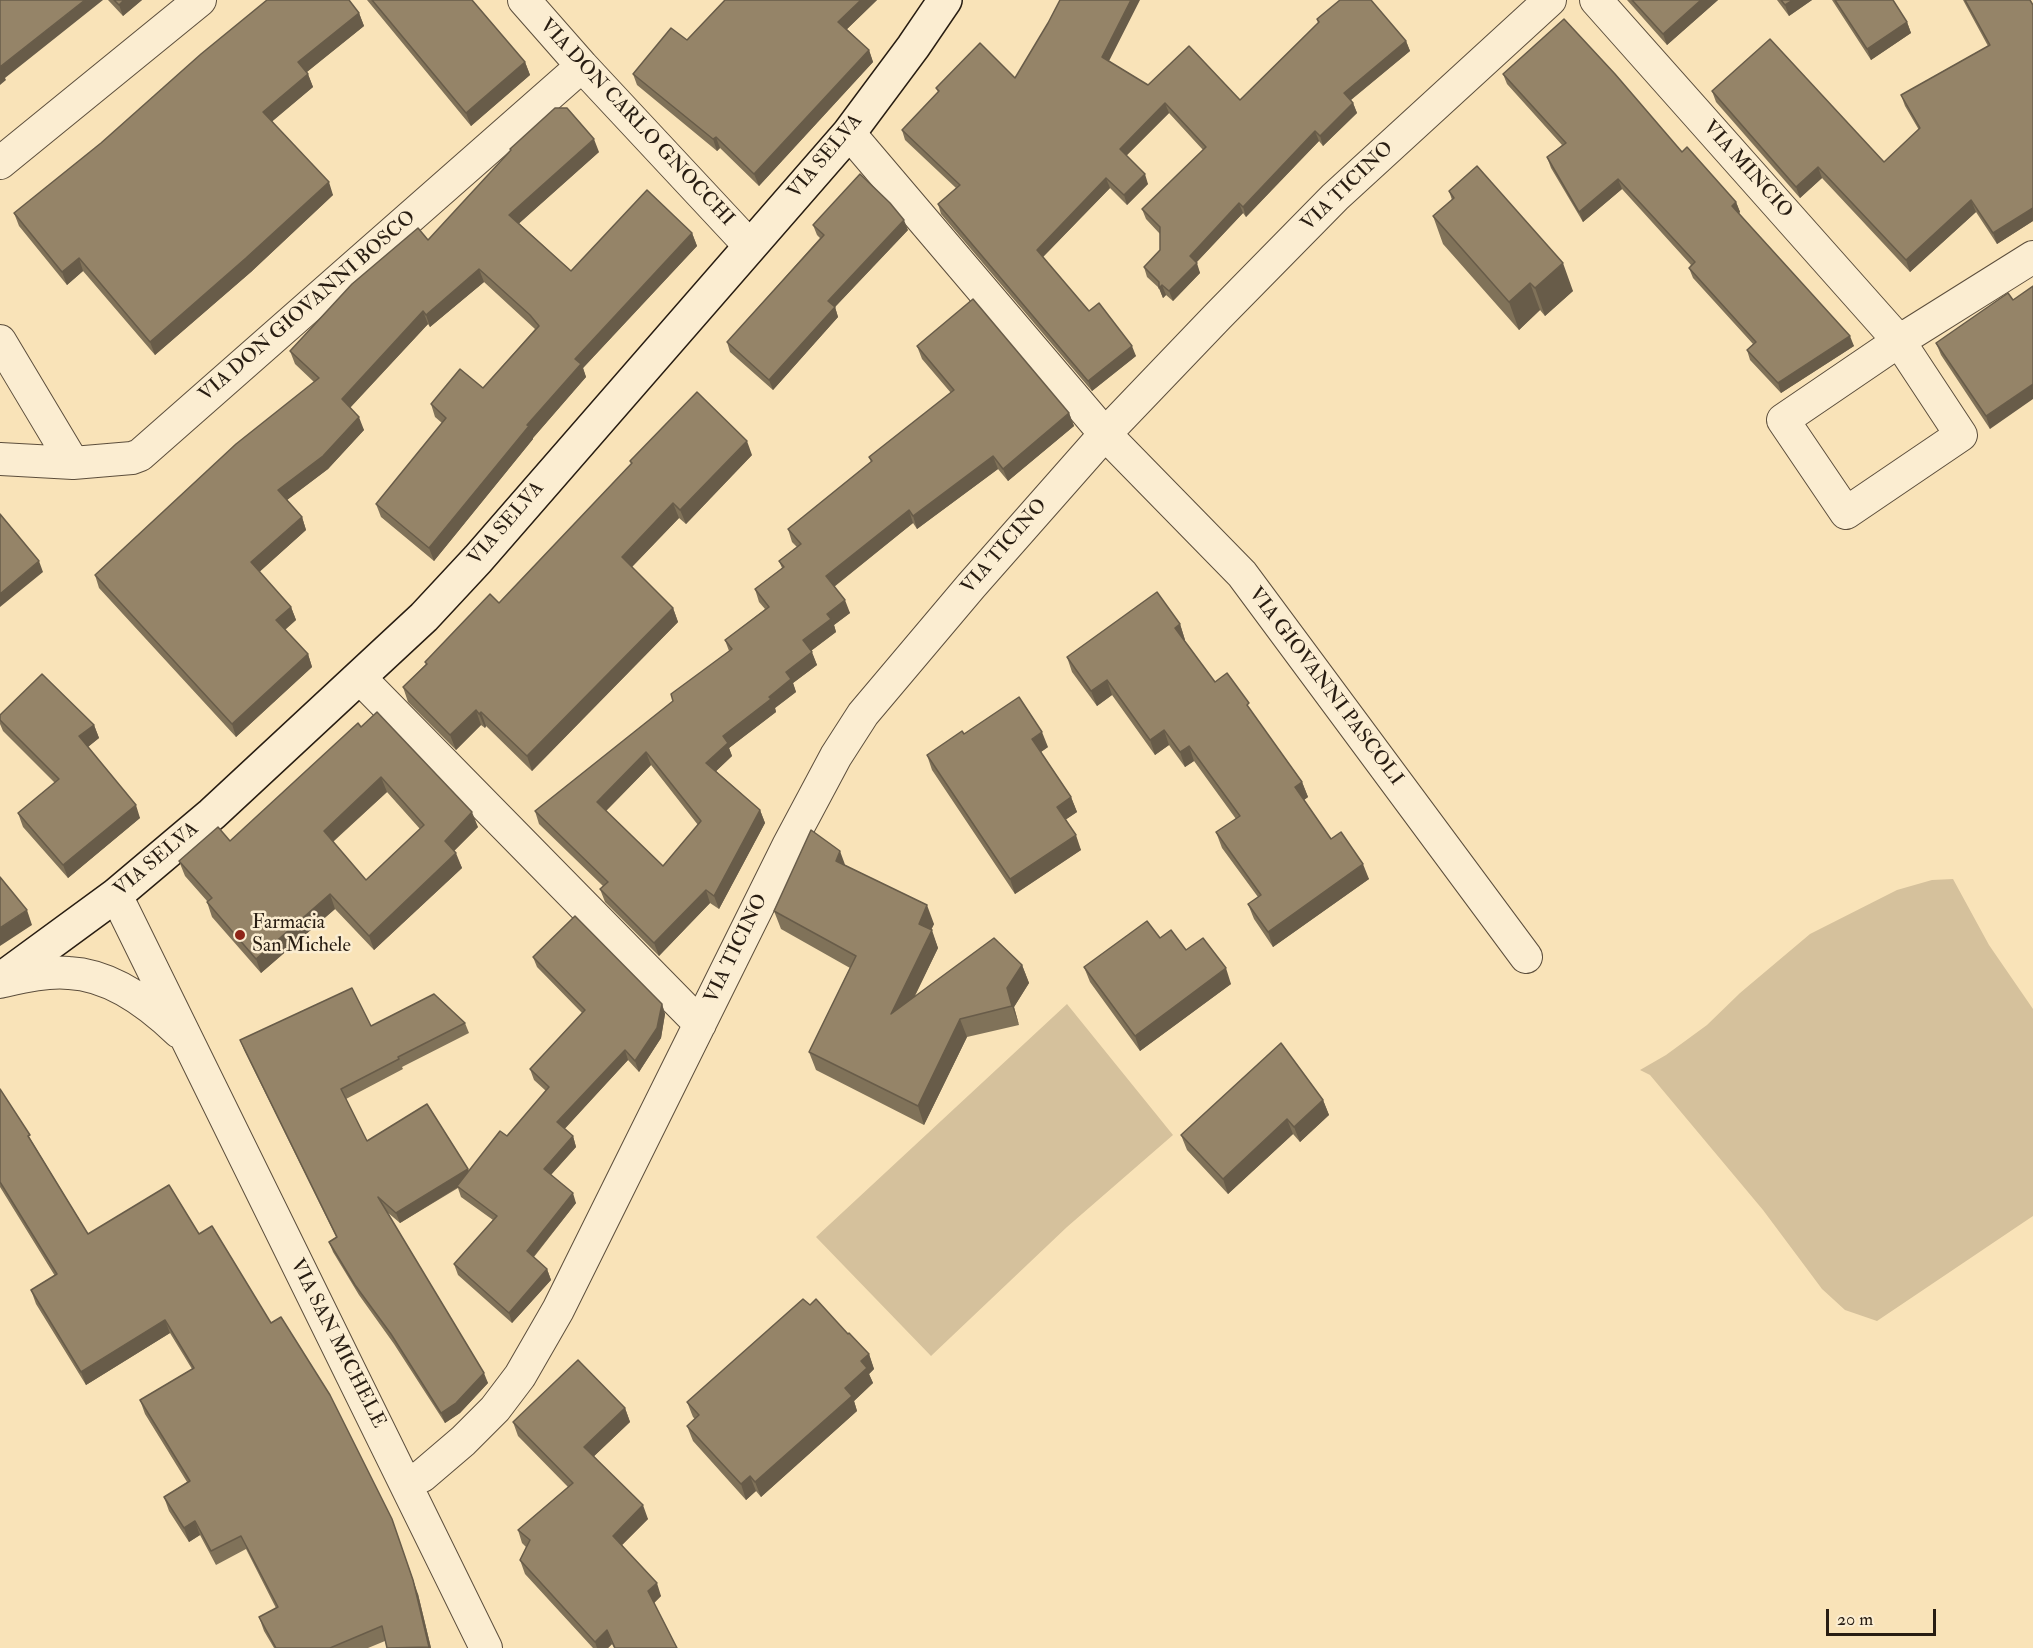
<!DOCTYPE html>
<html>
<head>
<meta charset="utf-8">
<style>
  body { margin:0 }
  #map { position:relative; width:2033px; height:1648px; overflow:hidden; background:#f9e3b8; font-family:"IM FELL Double Pica",serif }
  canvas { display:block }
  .scale { position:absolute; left:1826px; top:1609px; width:110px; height:27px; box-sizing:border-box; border:3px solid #281d12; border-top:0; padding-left:8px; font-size:18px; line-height:21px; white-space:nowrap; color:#281d12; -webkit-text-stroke:4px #fbedd1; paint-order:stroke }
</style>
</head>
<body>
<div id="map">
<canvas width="2033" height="1648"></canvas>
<div class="scale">20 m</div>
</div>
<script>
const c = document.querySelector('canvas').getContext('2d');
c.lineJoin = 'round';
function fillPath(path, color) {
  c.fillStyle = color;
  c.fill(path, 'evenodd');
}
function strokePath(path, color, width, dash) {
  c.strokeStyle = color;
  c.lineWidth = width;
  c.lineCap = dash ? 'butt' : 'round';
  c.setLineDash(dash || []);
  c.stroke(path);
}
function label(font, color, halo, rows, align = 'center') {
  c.font = font + ' "IM FELL Double Pica",serif';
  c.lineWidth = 5;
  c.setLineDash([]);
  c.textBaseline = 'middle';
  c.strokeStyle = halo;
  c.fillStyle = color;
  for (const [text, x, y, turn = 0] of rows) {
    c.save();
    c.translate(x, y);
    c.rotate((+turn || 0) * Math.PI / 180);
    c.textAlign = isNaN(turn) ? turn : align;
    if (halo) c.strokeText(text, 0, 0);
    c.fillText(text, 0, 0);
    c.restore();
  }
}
const green = new Path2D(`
  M1953 879 1989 945 2033 1009V1216L1877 1321 1845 1310 1822 1289 1763 1210 1650 1075 1640 1070 1666 1055 1707 1025 1740 993 1810 934 1897 890 1932 880Z
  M1067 1004 1173 1135 1067 1227 931 1356 816 1237Z`);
const street = new Path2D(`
  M524 0 582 66 749 245
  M1596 0 1899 341 1961 435 1846 513 1783 420 1899 341 2033 257
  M849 133 1105 434 1242 574 1526 957
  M0 163 200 0
  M0 341 73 463
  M0 459 73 463 132 458 140 455 582 66
  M360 678 700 1024
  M116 895 486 1648
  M0 982C22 977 46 971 69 973 112 975 150 1004 179 1032
  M406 1482 422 1476 463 1441 495 1409 520 1376 558 1310 788 846 836 756 863 714 971 586 1105 434 1218 316 1335 197 1550 0`);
const secondary = new Path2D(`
  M0 980 116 895 212 814 424 617 478 559 849 133 913 47 945 0`);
const wall = new Path2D(`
  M108 0H142L123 16Z
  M367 0H472L525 62 530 75 471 126Z
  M725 0H877L847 29 869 50 873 62 759 186 720 148 717 151 637 85 633 74 687 40Z
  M1627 0H1718L1667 45Z
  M1777 0H1812L1789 16Z
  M1832 0H1893L1907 22 1911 33 1871 60Z
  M1963 0H2030L2033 5V221L1997 244 1976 212 1910 272 1822 178 1800 198 1716 102 1712 91 1884 162 1919 130 1905 106 1901 95 1988 46Z
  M359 13 364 26 307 72 313 87 272 121 333 195 251 272 155 355 83 271 67 285 19 226 14 213Z
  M1317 19 1406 41 1410 51 1351 100 1353 103 1357 113 1323 146 1319 141 1246 217 1243 213 1196 263 1200 273 1173 301 1166 295 1163 298 1159 288 1147 277 1144 267 1160 250V234L1146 219 1142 209 1203 150 1169 113 1126 156 1148 184 1127 205 1110 188 1043 257 1089 311 1136 356 1092 391 941 214 938 204 956 188 905 140 902 130 938 92 936 88 1015 78 1109 61 1148 85 1240 100 1318 23Z
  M1503 74 1682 152 1736 202 1740 212 1739 213 1854 346 1781 393 1750 360 1747 350 1753 344 1693 278 1689 268 1691 265 1622 189 1583 222 1551 168 1547 157 1562 145 1507 84Z
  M510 149 599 152 519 223 571 271 692 233 697 246 583 368 586 377 533 438V439L434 561 381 517 376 504 442 423 435 417 431 404 483 388 535 329 484 282 430 327 428 324 350 408 364 430 328 469 287 500 302 517 306 530 259 572 291 607 296 620 285 630 308 654 312 667 236 737 99 588 95 575 314 382 295 364 290 351 428 240 511 150Z
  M1449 191 1573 291 1545 316 1540 310 1519 330 1443 244 1433 216 1452 200Z
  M813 225 908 230 835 307 838 317 773 390 730 352 727 342 820 238 817 235Z
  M2013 300 1990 429 1941 355 1936 343Z
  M917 346 1069 413 1074 426 1008 481 998 469 917 529 913 523 834 587 850 613 834 625 836 632 811 651 817 665 793 683 796 692 775 708 776 712 729 748 732 756 716 771 760 810 765 823 719 909 710 903 659 956 605 902 600 889 603 886 539 824 535 811 673 701 729 651 725 640 765 609 759 602 755 589 782 568 779 561 797 547 792 542 788 529 871 462 869 457 951 393 922 359ZM651 765 698 825 663 866 606 811Z
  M752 455 686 524 679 518 632 567 673 608 678 622 532 771 486 726 485 728 481 725 456 750 408 702 403 687 426 664 425 662 499 603 631 464 630 461Z
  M1180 624 1185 640H1184L1215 682 1252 713 1302 782 1308 797 1304 800 1331 839 1369 879 1273 947 1254 919 1248 904 1258 897 1222 848 1216 832 1236 819 1194 761 1185 767 1169 745 1155 755 1112 695 1097 706 1072 672 1067 657Z
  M0 715 94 725 99 738 88 747 140 818 68 878 23 827 18 813 55 783 3 731 0 724Z
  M361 727 478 827 454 851 462 868 374 950 335 909 261 973 212 917 207 902V901L185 876 179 861 230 841ZM387 792 420 829 366 880 333 842Z
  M964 734 1048 747 1041 752 1071 797 1077 812 1065 820 1081 850 1015 894 932 770 927 755Z
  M845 865 934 924 931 930 938 948 915 996 1022 965 1029 983 1014 1007 1019 1025 967 1037 924 1125 816 1070 809 1052 850 968 781 929 774 911Z
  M1160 938 1231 984 1140 1051 1090 982 1084 967Z
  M533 957 662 1004 665 1014 661 1038 639 1072 628 1060 564 1129 573 1136 576 1147 551 1175 576 1203 534 1257 547 1269 551 1280 512 1323 458 1275 454 1264 493 1220 461 1197 458 1188 400 1223 387 1212 488 1383 460 1413 445 1423 394 1344 359 1295 333 1252 329 1242 336 1237 244 1050 240 1040 465 1023 469 1033 402 1067 403 1069 346 1099 367 1141 468 1169 469 1172 507 1136 546 1091 534 1080 530 1069 582 1013 537 967Z
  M0 1089 88 1234 418 1594 431 1648H387L385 1641 368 1648H274L264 1631 259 1617 276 1608 246 1549 216 1565 200 1535 189 1542 169 1511 164 1497 187 1482 145 1414 140 1400 192 1369 170 1333 86 1385 36 1304 31 1290 55 1276 0 1187Z
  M1323 1100 1329 1115 1300 1142 1293 1134 1228 1194 1187 1150 1181 1135Z
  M810 1305 848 1334 869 1354 874 1369 869 1374 873 1383 854 1401 857 1411 761 1497 756 1491 746 1500 693 1441 687 1426 695 1419 693 1417 687 1402Z
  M625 1408 630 1422 594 1456 648 1519 622 1545 661 1596 654 1603 677 1648H614L612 1644 608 1648H593L525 1574 520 1560 526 1547 522 1543 518 1530 568 1487 518 1436 513 1422Z`);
const shadedWall = new Path2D(`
  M85 0H103L5 78 6 80 0 85V67Z
  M124 0H142L123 16 119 5Z
  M861 0H877L843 33 838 22Z
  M1131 0H1140L1106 67 1102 57Z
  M1701 0H1718L1667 45 1663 34Z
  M1793 0H1812L1789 16 1785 5Z
  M359 13 364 26 303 75 298 62Z
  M1907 22 1911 33 1871 60 1867 49Z
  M1406 41 1410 51 1347 103 1344 93Z
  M869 50 873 62 759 186 754 174Z
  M525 62 530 75 471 126 466 113Z
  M308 74 313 87 268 125 263 112Z
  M1165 103 1169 113 1123 159 1120 149Z
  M1353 103 1357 113 1323 146 1320 136Z
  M1315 131 1319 141 1246 217 1243 207Z
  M716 137 720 148 717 151 713 139Z
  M594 139 599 152 514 228 509 215Z
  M1818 167 1822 178 1800 198 1796 187Z
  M1145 174 1148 184 1127 205 1124 195Z
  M1106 178 1110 188 1040 260 1037 250Z
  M1618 179 1622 189 1583 222 1579 212Z
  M329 182 333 195 251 272 155 355 150 342Z
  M1971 200 1976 212 1910 272 1906 260Z
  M1736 202 1740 212 1736 216 1732 206Z
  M1239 203 1243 213 1193 266 1190 256Z
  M2033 208V221L1997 244 1993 233Z
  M904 220 908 230 835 307 838 317 773 390 769 380 828 301Z
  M692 233 697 246 583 368 586 377 533 438V439L434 561 429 548 527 425 575 359Z
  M79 258 83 271 67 285 62 272Z
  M1197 263 1200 273 1173 301 1169 291Z
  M1563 263 1573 291 1545 316 1535 288Z
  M479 269 484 282 430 327 426 315Z
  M1530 283 1540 310 1519 330 1509 302Z
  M1162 285 1166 295 1163 298 1159 288Z
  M423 311 428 324 346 412 342 399Z
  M1850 336 1854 346 1781 393 1778 383Z
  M1132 346 1136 356 1092 391 1088 381Z
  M2033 384V399L1990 429 1986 416Z
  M1069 413 1074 426 1008 481 1003 469Z
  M359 417 364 430 328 469 283 503 278 490Z
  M747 441 752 455 686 524 680 510Z
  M993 456 998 469 917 529 913 516Z
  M673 503 679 518 627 572 622 557Z
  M909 510 913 523 831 589 826 576Z
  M302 517 306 530 256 575 251 562Z
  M39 561 43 572 0 607V594Z
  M845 600 850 613 834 625 836 632 808 653 803 640 827 614Z
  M291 607 296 620 281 633 276 620Z
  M673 608 678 622 532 771 527 756Z
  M1180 624 1185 640 1181 643 1175 628Z
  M812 652 817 665 793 683 796 692 775 708 776 712 729 748 732 756 711 776 706 763 723 736 769 697 786 672Z
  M308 654 312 667 236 737 232 724Z
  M1107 680 1112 695 1097 706 1091 691Z
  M476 710 481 725 456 750 450 735Z
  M481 712 486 726 485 728 479 714Z
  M94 725 99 738 84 750 79 736Z
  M1164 730 1169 745 1155 755 1150 740Z
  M1042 732 1048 747 1038 754 1032 739Z
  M1189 746 1194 761 1185 767 1180 752Z
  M646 752 651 765 602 815 597 802Z
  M381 777 387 792 329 845 324 831Z
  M1302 782 1308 797 1300 803 1295 787Z
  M1071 797 1077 812 1062 822 1057 807Z
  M136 805 140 818 68 878 63 865Z
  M760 810 765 823 719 909 714 896Z
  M472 812 478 827 450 855 445 841Z
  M1076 835 1081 850 1015 894 1010 879Z
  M840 851 847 870 836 861Z
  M456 853 462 868 374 950 369 936Z
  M1363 864 1369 879 1273 947 1268 932Z
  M706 890 710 903 659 956 654 943Z
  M330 894 335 909 261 973 256 959Z
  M927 905 934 924 925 942 919 924Z
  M27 910 32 925 0 946V928Z
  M932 930 938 948 897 1032 891 1014Z
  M1022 965 1029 983 1014 1007 1019 1025 1012 1006 1007 988Z
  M1226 968 1231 984 1140 1051 1135 1036Z
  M662 1004 665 1014 661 1038 639 1072 635 1061Z
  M960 1019 967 1037 924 1125 918 1106Z
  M625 1050 628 1060 561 1133 557 1122Z
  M1323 1100 1329 1115 1300 1142 1294 1127Z
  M1287 1119 1293 1134 1228 1194 1223 1179Z
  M573 1136 576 1147 547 1179 544 1169Z
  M468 1169 471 1179 400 1223 396 1213Z
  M573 1193 576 1203 530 1261 527 1251Z
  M547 1269 551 1280 512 1323 509 1313Z
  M165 1320 170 1333 86 1385 81 1372Z
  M869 1354 874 1369 869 1374 873 1383 854 1401 857 1411 761 1497 755 1482 845 1388 861 1361Z
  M484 1373 488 1383 460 1413 445 1423 441 1413Z
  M625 1408 630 1422 589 1461 584 1447Z
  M750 1476 756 1491 746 1500 741 1484Z
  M643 1505 648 1519 618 1549 613 1536Z
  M392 1519 418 1594 431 1648H428Z
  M195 1521 200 1535 189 1542 184 1528Z
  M657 1583 661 1596 653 1604 648 1591Z
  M607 1630 612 1644 608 1648H597L595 1642Z`);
const building = new Path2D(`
  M0 0H85L0 67Z
  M114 0H124L119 5Z
  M267 0H349L359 13 298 62 308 74 263 112 329 182 246 258 150 342 79 258 62 272 14 213 101 143 201 54Z
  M372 0H472L525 62 466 113Z
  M725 0H861L838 22 869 50 754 174 716 137 713 139 633 74 671 28 687 40Z
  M1060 0H1131L1102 57 1148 85 1189 46 1240 100 1319 22 1317 19 1340 0H1371L1406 41 1344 93 1353 103 1320 136 1315 131 1243 207 1239 203 1190 256 1197 263 1169 291 1162 285 1159 288V282L1144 267 1160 250V227L1142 209 1206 147 1165 103 1120 149 1145 174 1124 195 1106 178 1037 250 1089 311 1099 303 1132 346 1088 381 938 204 960 185 902 130 939 91 936 88 980 43 1015 78 1048 23Z
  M1632 0H1701L1663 34Z
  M1781 0H1793L1785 5Z
  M1835 0H1893L1907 22 1867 49Z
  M1965 0H2030L2033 5V208L1993 233 1971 200 1906 260 1818 167 1796 187 1712 91 1770 39 1884 162 1920 128 1901 95 1990 45Z
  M1564 19 1615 74 1682 152 1687 147 1736 202 1732 206 1850 336 1778 383 1747 350 1756 342 1689 268 1695 262 1618 179 1579 212 1547 157 1566 143 1503 74Z
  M555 108H567L594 139 509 215 571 271 647 190 692 233 575 359 581 364 527 425 529 426 429 548 376 504 446 418 431 404 460 369 483 388 539 326 530 315 479 269 426 315 423 311 342 399 359 417 323 456 278 490 302 517 251 562 291 607 276 620 308 654 232 724 95 575 236 444 319 378 290 351 352 284 418 228 428 240 511 150 510 149Z
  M1477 166 1563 263 1535 288 1530 283 1509 302 1433 216 1454 198 1449 191Z
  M860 174 890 203 904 220 828 301 835 307 769 380 727 342 824 235 813 225Z
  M2033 286V384L1986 416 1936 343 2008 293 2013 300Z
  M973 299 1069 413 1003 469 993 456 913 516 909 510 826 576 845 600 827 614 831 619 803 640 812 652 786 672 791 679 769 697 771 699 723 736 728 743 706 763 760 810 714 896 706 890 654 943 600 889 608 882 535 811 673 701 671 694 732 649 725 640 769 607 755 589 784 567 779 561 801 544 788 529 872 461 869 457 954 390 917 346ZM646 752 701 821 663 866 597 802Z
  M697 392 747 441 680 510 673 503 622 557 673 608 527 756 481 712 479 714 476 710 450 735 403 687 427 664 425 662 490 594 499 603 632 463 630 461Z
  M0 514 39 561 0 594Z
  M1157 592 1180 624 1175 628 1215 682 1227 673 1249 703 1247 705 1302 782 1295 787 1331 839 1341 832 1363 864 1268 932 1248 904 1261 895 1216 832 1240 816 1189 746 1180 752 1164 730 1150 740 1107 680 1091 691 1067 657Z
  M42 674 94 725 79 736 136 805 63 865 18 813 59 779 0 720V715Z
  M1019 697 1042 732 1032 739 1071 797 1057 807 1076 835 1010 879 927 755 962 731 964 734Z
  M377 712 472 812 445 841 456 853 369 936 330 894 256 959 207 902 212 898 179 861 218 827 230 841 358 723 361 727ZM381 777 424 825 366 880 324 831Z
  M811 830 840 851 836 861 927 905 919 924 932 930 891 1014 994 938 1022 965 1007 988 1012 1006 960 1019 918 1106 809 1052 856 956 774 911Z
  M0 877 27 910 0 928Z
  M575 916 662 1004 657 1028 635 1061 625 1050 557 1122 573 1136 544 1169 573 1193 527 1251 547 1269 509 1313 454 1264 497 1216 457 1186 500 1131 507 1136 549 1087 530 1069 585 1010 533 957Z
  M1147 921 1160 938 1171 930 1186 950 1203 938 1226 968 1135 1036 1084 967Z
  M352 988 371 1026 434 994 465 1023 398 1057 399 1059 341 1089 367 1141 427 1104 468 1169 396 1213 378 1197 484 1373 456 1403 441 1413 391 1334 355 1285 329 1242 337 1237 240 1040Z
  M1281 1043 1323 1100 1294 1127 1287 1119 1223 1179 1181 1135Z
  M0 1089 30 1135 28 1136 88 1234 169 1185 199 1234 212 1226 271 1323 281 1317 330 1395 392 1519 413 1580 429 1647 387 1648 382 1626 330 1648H276L259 1617 278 1607 241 1536 211 1551 195 1521 184 1528 164 1497 190 1481 140 1400 194 1368 165 1320 81 1372 31 1290 57 1274 0 1182Z
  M803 1299 810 1305 816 1299 848 1334 849 1333 869 1354 861 1361 867 1368 845 1388 852 1396 755 1482 750 1476 741 1484 687 1426 699 1415 687 1402Z
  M578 1360 625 1408 584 1447 643 1505 613 1536 657 1583 648 1591 677 1648H615L607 1630 595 1642 520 1560 530 1540 518 1530 573 1483 513 1422Z`);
const markers = [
  [240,935,6,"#8f2418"]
];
const streetNames = [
  ["VIA DON CARLO GNOCCHI",636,123,47],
  ["VIA SELVA",826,157,-50],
  ["VIA MINCIO",1747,170,48],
  ["VIA TICINO",1348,187,-44],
  ["VIA DON GIOVANNI BOSCO",308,307,-41],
  ["VIA SELVA",507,524,-49],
  ["VIA TICINO",1005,547,-49],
  ["VIA GIOVANNI PASCOLI",1325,687,53],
  ["VIA SELVA",157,860,-40],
  ["VIA TICINO",737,949,-64],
  ["VIA SAN MICHELE",337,1344,63]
];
const poiNames = [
  ["Farmacia",252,924],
  ["San Michele",252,947]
];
fillPath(green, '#d5c19c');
strokePath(street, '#5c4e3c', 34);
strokePath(secondary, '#281d12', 36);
strokePath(street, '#fbedd1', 32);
strokePath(secondary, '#fbedd1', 33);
fillPath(wall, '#807259');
fillPath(shadedWall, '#685c49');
fillPath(building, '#958468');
strokePath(building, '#685c49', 1.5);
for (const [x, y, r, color] of markers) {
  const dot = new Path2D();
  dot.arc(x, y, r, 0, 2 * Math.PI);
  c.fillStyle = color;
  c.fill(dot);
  strokePath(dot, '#fbedd1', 2);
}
label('20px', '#281d12', '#fbedd1', streetNames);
label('20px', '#281d12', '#fbedd1', poiNames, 'left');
</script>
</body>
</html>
